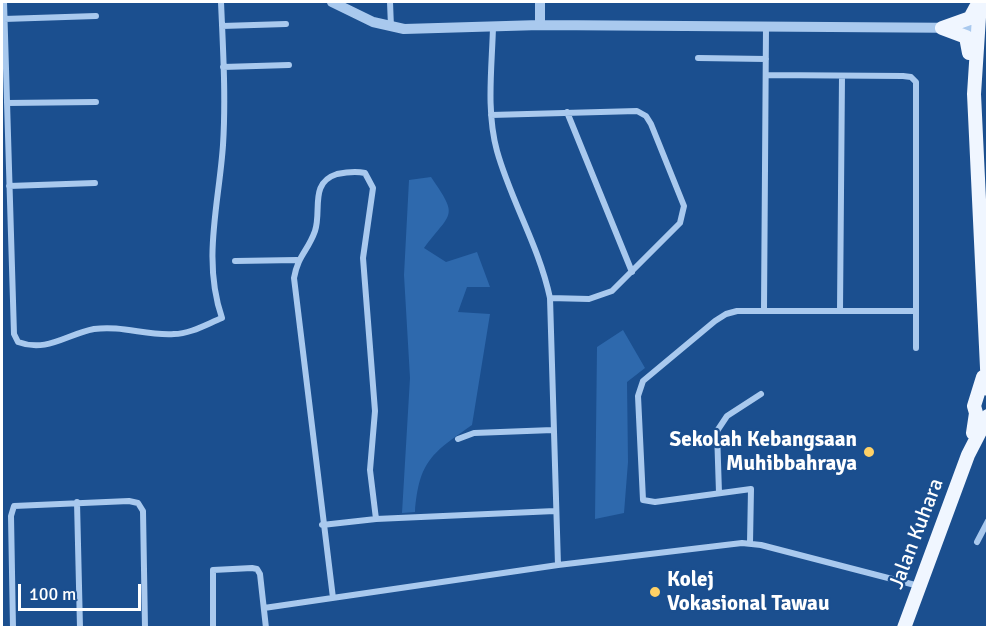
<!DOCTYPE html>
<html>
<head>
<meta charset="utf-8">
<style>
  body { margin:0 }
  #map { position:relative; width:989px; height:629px; overflow:hidden; background:#1b4f8f; font-family:Signika,sans-serif }
  canvas { display:block }
  .frame { position:absolute; inset:0; border:3px solid #fff; pointer-events:none }
  .scale { position:absolute; left:18px; top:584px; width:123px; height:27px; box-sizing:border-box; border:3px solid #fff; border-top:0; padding-left:8px; font-size:18px; line-height:21px; white-space:nowrap; color:#fff; -webkit-text-stroke:4px #1b4f8f; paint-order:stroke }
</style>
</head>
<body>
<div id="map">
<canvas width="989" height="629"></canvas>
<div class="frame"></div>
<div class="scale">100 m</div>
</div>
<script>
const c = document.querySelector('canvas').getContext('2d');
c.lineJoin = 'round';
function fillPath(path, color) {
  c.fillStyle = color;
  c.fill(path, 'evenodd');
}
function strokePath(path, color, width, dash) {
  c.strokeStyle = color;
  c.lineWidth = width;
  c.lineCap = dash ? 'butt' : 'round';
  c.setLineDash(dash || []);
  c.stroke(path);
}
function label(font, color, halo, rows, align = 'center') {
  c.font = font + ' Signika,sans-serif';
  c.lineWidth = 4.5;
  c.setLineDash([]);
  c.textBaseline = 'middle';
  c.strokeStyle = halo;
  c.fillStyle = color;
  for (const [text, x, y, turn = 0] of rows) {
    c.save();
    c.translate(x, y);
    c.rotate((+turn || 0) * Math.PI / 180);
    c.textAlign = isNaN(turn) ? turn : align;
    if (halo) c.strokeText(text, 0, 0);
    c.fillText(text, 0, 0);
    c.restore();
  }
}
const green = new Path2D(`
  M431 177C459 218 452 211 424 248L446 262 477 252 490 287H467L458 312 490 314 472 425C432 453 419 461 415 512L402 513 410 378 404 275 409 180Z
  M623 330 645 368 627 382 628 462 624 513 595 519 597 347Z`);
const minor = new Path2D(`
  M4 2 14 334 18 342C47 353 67 334 94 329 122 325 147 336 174 334 190 334 207 324 222 318 202 260 219 204 223 145 226 97 223 49 221 2
  M390 2 391 27
  M4 19 96 16
  M222 26 286 24
  M493 27C492 67 486 111 497 151 511 201 539 246 550 298L558 565
  M698 58 766 59
  M223 67 289 65
  M766 75 903 76 911 77 916 82V348
  M7 103 96 102
  M567 112 632 272
  M491 115 637 111 646 116 651 124 684 206 680 223 612 291 589 299 550 298
  M9 186 95 183
  M235 261 297 260
  M764 309 766 27
  M840 310 842 76
  M458 439 474 433 553 430
  M719 493 717 431 727 416 761 394
  M77 502 80 628
  M322 525 376 519 555 511
  M977 542 988 521
  M750 543 751 489 655 502 643 500 638 396 643 381 715 321 726 314 737 311H916
  M333 598 294 278C298 255 308 251 315 231 322 210 309 183 337 174 347 172 356 171 365 173L373 188 363 258 375 411 370 470 376 519
  M264 608 558 565 742 543 761 545 919 586
  M13 628 11 516 14 506 129 501 138 503 143 511 145 628
  M213 628V570L252 568 257 569 260 574 266 628`);
const tertiary = new Path2D(`
  M332 2 373 22 404 29 540 25 976 28
  M540 2V25`);
const primary = new Path2D(`
  M980 2 974 94 988 389
  M942 28 966 37 969 53
  M942 28 970 18 976 7
  M973 433 976 413 974 406 983 377
  M904 628 968 455 988 416`);
const markers = [
  [869,452,6,"#ffd166"],
  [655,592,6,"#ffd166"]
];
const poiNames = [
  ["Sekolah Kebangsaan",857,440],
  ["Muhibbahraya",857,464],
  ["Kolej",667,580,"left"],
  ["Vokasional Tawau",667,604,"left"]
];
const streetNames = [
  ["Jalan Kuhara",917,534,-69]
];
fillPath(green, '#2e69ad');
strokePath(minor, '#a9c9ee', 6);
strokePath(tertiary, '#a9c9ee', 10);
strokePath(primary, '#f0f6ff', 14);
for (const [x, y, r, color] of markers) {
  const dot = new Path2D();
  dot.arc(x, y, r, 0, 2 * Math.PI);
  c.fillStyle = color;
  c.fill(dot);
  strokePath(dot, '#1b4f8f', 2);
}
label('bold 21px', '#fff', '#1b4f8f', poiNames, 'right');
label('21px', '#fff', '#1b4f8f', streetNames);
</script>
</body>
</html>
